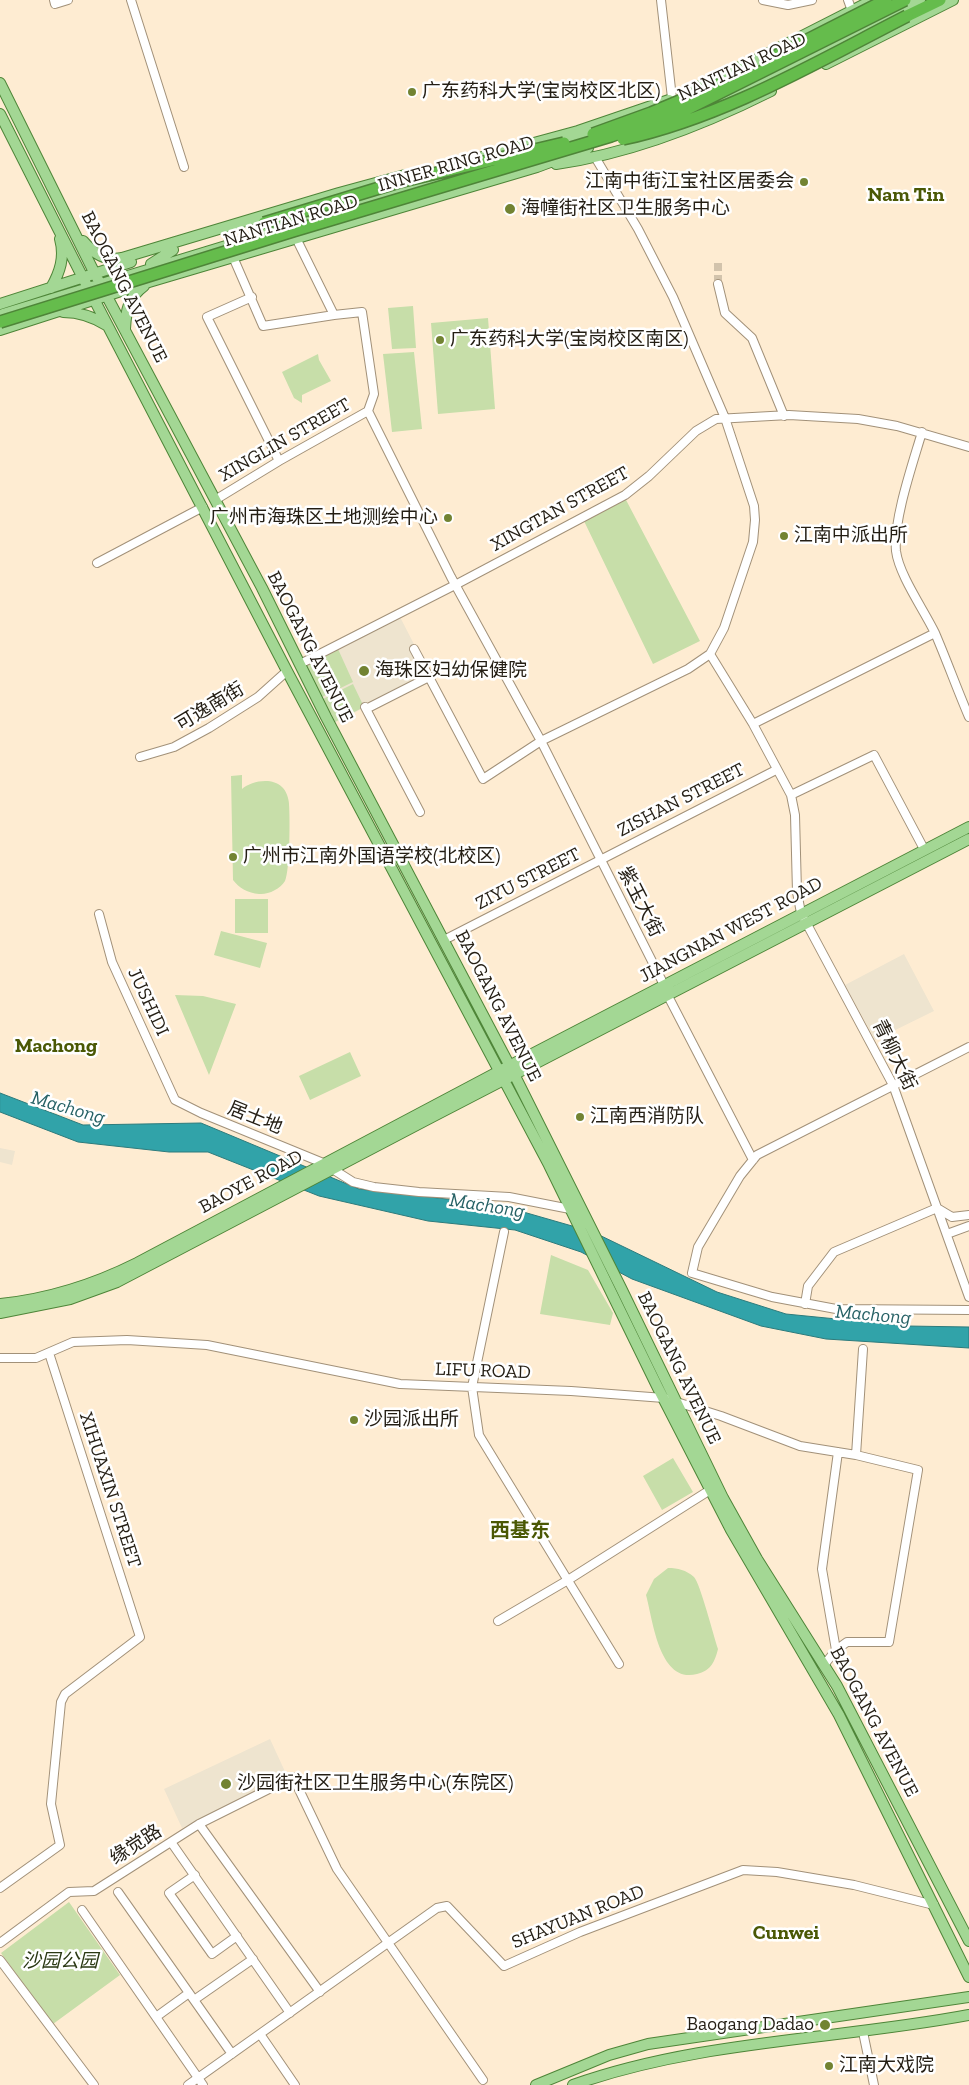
<!DOCTYPE html>
<html>
<head>
<meta charset="utf-8">
<style>
  body { margin:0 }
  canvas { display:block; background:#feecd2 }
</style>
</head>
<body>
<canvas width="969" height="2085"></canvas>
<script>
const c = document.querySelector('canvas').getContext('2d');
c.lineJoin = 'round';
function fillPath(path, color) {
  c.fillStyle = color;
  c.fill(path, 'evenodd');
}
function strokePath(path, color, width, dash) {
  c.strokeStyle = color;
  c.lineWidth = width;
  c.lineCap = dash ? 'butt' : 'round';
  c.setLineDash(dash || []);
  c.stroke(path);
}
function label(font, color, halo, rows, align = 'center') {
  c.font = font + ' "Zilla Slab","Noto Sans SC",serif';
  c.lineWidth = 5;
  c.setLineDash([]);
  c.textBaseline = 'middle';
  c.strokeStyle = halo;
  c.fillStyle = color;
  for (const [text, x, y, turn = 0] of rows) {
    c.save();
    c.translate(x, y);
    c.rotate((+turn || 0) * Math.PI / 180);
    c.textAlign = isNaN(turn) ? turn : align;
    if (halo) c.strokeText(text, 0, 0);
    c.fillText(text, 0, 0);
    c.restore();
  }
}
const medical = new Path2D(`
  M400 617 416 648 425 677 332 724 303 666Z
  M904 954 934 1011 875 1040 845 985Z
  M0 1148 15 1151 12 1165 0 1162Z
  M270 1739 288 1778 182 1828 164 1789Z`);
const green = new Path2D(`
  M413 306 416 348 392 349 388 308Z
  M488 318 495 409 438 414 431 323Z
  M414 352 422 429 392 432 383 354Z
  M318 354 319 360 331 381 302 395V403L294 398 282 372Z
  M625 498 700 641 653 664 584 521Z
  M338 649 353 682 320 698 304 666Z
  M353 684 364 707 333 723 321 700Z
  M242 775V789C251 781 272 777 282 787 286 790 289 799 289 804 290 818 290 870 285 881 280 889 268 895 259 894 248 893 239 888 233 880L231 776Z
  M235 899H268V933H235Z
  M221 931 267 943 260 968 214 955Z
  M175 995 203 996 236 1004 209 1075Z
  M350 1052 361 1076 310 1100 299 1076Z
  M551 1255 588 1270 613 1313 610 1325 540 1314Z
  M673 1458 693 1492 662 1510 643 1476Z
  M668 1568C678 1568 686 1570 694 1577 700 1583 714 1637 718 1649 715 1661 711 1671 697 1674 659 1684 653 1620 646 1595L654 1579Z
  M69 1902 120 1975 53 2024 1 1953Z`);
const water = new Path2D(`
  M0 1093 83 1125 201 1123 359 1189 499 1205 593 1232 717 1292 786 1314 907 1326 969 1327V1348L826 1339 761 1326 632 1279 581 1252 515 1230 428 1221 319 1196 208 1152H169L78 1142 0 1112Z`);
const minorTunnel = new Path2D(`
  M718 263V284
  M623 1013 664 991`);
const minor = new Path2D(`
  M54 0 55 4 68 0
  M131 0 184 167
  M661 0 672 98
  M763 0 788 5 812 0
  M848 0 852 11
  M233 257 263 326 334 315
  M718 284 725 313 752 338 784 416
  M252 297 207 317 279 461
  M368 411 451 577 541 741 664 985
  M922 432C913 463 893 520 896 551 899 575 924 610 935 633 947 661 957 689 969 717
  M215 500 279 461 368 411 374 394 362 312 334 315 296 238
  M97 563 203 507
  M710 654 753 724 791 795 795 815 797 892 801 913 893 1085 969 1297
  M300 664 457 584 625 495 649 476 696 431 716 419 789 415 858 419 897 426 969 447
  M429 677 483 779 541 741 688 669 710 654 724 628 753 542 755 520 754 506 725 418 673 297 638 229 595 157
  M365 707 420 812
  M366 709 429 677 414 649
  M753 724 935 633
  M140 757 174 747 209 728 258 697 287 671
  M791 795 874 755 924 849
  M99 914 112 962 175 1100 201 1113 323 1163 353 1182 374 1187 419 1192 509 1197 570 1209
  M444 940 776 770
  M668 996 753 1160
  M969 1047 757 1155 740 1176 698 1247 692 1273 772 1297 836 1309 969 1310
  M937 1208 952 1217 969 1215
  M504 1232 472 1387 479 1435 619 1664
  M947 1234 969 1226
  M805 1304 808 1286 834 1252 937 1208
  M0 1358H36L73 1342 127 1340 207 1345 400 1384 571 1391 664 1398 721 1416 800 1446 856 1455 863 1349
  M498 1621 568 1580 710 1490
  M836 1650 847 1642H889L918 1470 856 1455
  M824 1665 836 1650 822 1569 838 1452
  M199 1824 320 1992
  M171 1842 290 2013
  M195 1875 169 1893 212 1954 237 1936
  M0 1888 60 1845 51 1804 61 1702 65 1694 140 1637 49 1353
  M118 1892 232 2054
  M82 1910 203 2085
  M0 1943 69 1892 94 1891 199 1824 293 1777 337 1869 483 2080
  M0 1960 94 2085
  M194 2000 253 1959
  M156 2017 189 1993
  M863 2032 874 2085
  M260 2034 295 2085
  M188 2085 437 1908 447 1906 504 1966 580 1932 743 1870 777 1872 854 1885 934 1905`);
const major = new Path2D(`
  M757 59 873 0
  M826 64 953 0
  M0 83 95 274 262 588 326 717 514 1074 621 1288 723 1498 757 1559 837 1686 969 1941
  M714 88 779 56
  M694 89 740 67
  M701 108 920 0
  M0 114 83 278 287 671 549 1165 658 1388 731 1530 839 1715 969 1977
  M557 146 600 132
  M475 159 578 131 669 100
  M556 164C629 154 705 124 771 91
  M83 241C94 254 105 261 122 258L339 193 405 175
  M151 264 173 250
  M51 288C60 272 65 257 60 239
  M0 304 131 262
  M63 312C81 312 94 317 108 326
  M0 315 488 166
  M125 329C126 310 128 298 144 286
  M0 330 149 282 537 167 588 148
  M0 1304C49 1299 93 1285 137 1263L509 1066 969 827
  M0 1313 70 1299 117 1282 432 1117 969 839
  M536 2085 609 2055 648 2044 969 1997
  M573 2085C700 2040 837 2040 969 2015`);
const highway = new Path2D(`
  M907 16 940 0`);
const highwayBridge = new Path2D(`
  M772 58 886 0
  M593 134 651 113 720 84
  M623 139C724 117 815 63 907 16
  M264 223 399 182 564 143
  M0 322 293 231 611 136 683 111 905 0`);
const markers = [
  [412,92,5,"#728332"],
  [804,182,5,"#728332"],
  [510,209,6,"#728332"],
  [440,340,5,"#728332"],
  [448,518,5,"#728332"],
  [784,536,5,"#728332"],
  [364,671,6,"#728332"],
  [233,857,5,"#728332"],
  [580,1117,5,"#728332"],
  [354,1420,5,"#728332"],
  [226,1784,6,"#728332"],
  [825,2025,6,"#728332"],
  [829,2066,5,"#728332"]
];
const streetNames = [
  ["NANTIAN ROAD",742,67,-25],
  ["INNER RING ROAD",456,164,-16],
  ["NANTIAN ROAD",291,221,-17],
  ["BAOGANG AVENUE",124,287,63],
  ["XINGLIN STREET",285,440,-30],
  ["XINGTAN STREET",560,509,-29],
  ["BAOGANG AVENUE",310,647,63],
  ["可逸南街",210,707,-31],
  ["ZISHAN STREET",681,800,-27],
  ["ZIYU STREET",528,879,-27],
  ["紫玉大街",640,902,63],
  ["JIANGNAN WEST ROAD",731,930,-28],
  ["JUSHIDI",148,1002,65],
  ["BAOGANG AVENUE",498,1006,63],
  ["青柳大街",894,1055,64],
  ["居士地",255,1118,22],
  ["BAOYE ROAD",251,1182,-28],
  ["BAOGANG AVENUE",679,1368,64],
  ["LIFU ROAD",483,1371,2],
  ["XIHUAXIN STREET",110,1490,72],
  ["BAOGANG AVENUE",874,1722,62],
  ["缘觉路",136,1845,-33],
  ["SHAYUAN ROAD",578,1917,-22]
];
const poiNames = [
  ["广东药科大学(宝岗校区北区)",422,92],
  ["江南中街江宝社区居委会",794,182,"right"],
  ["海幢街社区卫生服务中心",521,209],
  ["广东药科大学(宝岗校区南区)",450,340],
  ["广州市海珠区土地测绘中心",438,518,"right"],
  ["江南中派出所",794,536],
  ["海珠区妇幼保健院",375,671],
  ["广州市江南外国语学校(北校区)",243,857],
  ["江南西消防队",590,1117],
  ["沙园派出所",364,1420],
  ["沙园街社区卫生服务中心(东院区)",237,1784],
  ["Baogang Dadao",814,2025,"right"],
  ["江南大戏院",839,2066]
];
const parkNames = [
  ["沙园公园",60,1962]
];
const neighbourhoodNames = [
  ["Nam Tin",906,195],
  ["Machong",56,1046],
  ["西基东",520,1531],
  ["Cunwei",786,1933]
];
const waterNames = [
  ["Machong",68,1108,16],
  ["Machong",487,1206,9],
  ["Machong",873,1315,5]
];
fillPath(medical, '#eee4cf');
fillPath(green, '#c7dea9');
fillPath(water, '#31a3a9');
strokePath(water, '#2d7b7c', 1);
strokePath(minorTunnel, '#d2c3ac', 8, [8, 4]);
strokePath(minor, '#a29179', 10);
strokePath(major, '#4e8538', 12);
strokePath(highway, '#4e8538', 14);
strokePath(minor, '#fff', 8);
strokePath(major, '#a3d794', 10);
strokePath(highway, '#65bc4c', 11);
strokePath(highwayBridge, '#4e8538', 14, []);
strokePath(highwayBridge, '#65bc4c', 11);
for (const [x, y, r, color] of markers) {
  const dot = new Path2D();
  dot.arc(x, y, r, 0, 2 * Math.PI);
  c.fillStyle = color;
  c.fill(dot);
  strokePath(dot, '#fff', 2);
}
label('19px', '#241e14', '#fff', streetNames);
label('19px', '#241e14', '#fff', poiNames, 'left');
label('italic 19px', '#2a3813', '#fff', parkNames);
label('bold 20px', '#4a5805', '#fff', neighbourhoodNames);
label('italic 20px', '#266165', '#fff', waterNames);
</script>
</body>
</html>
